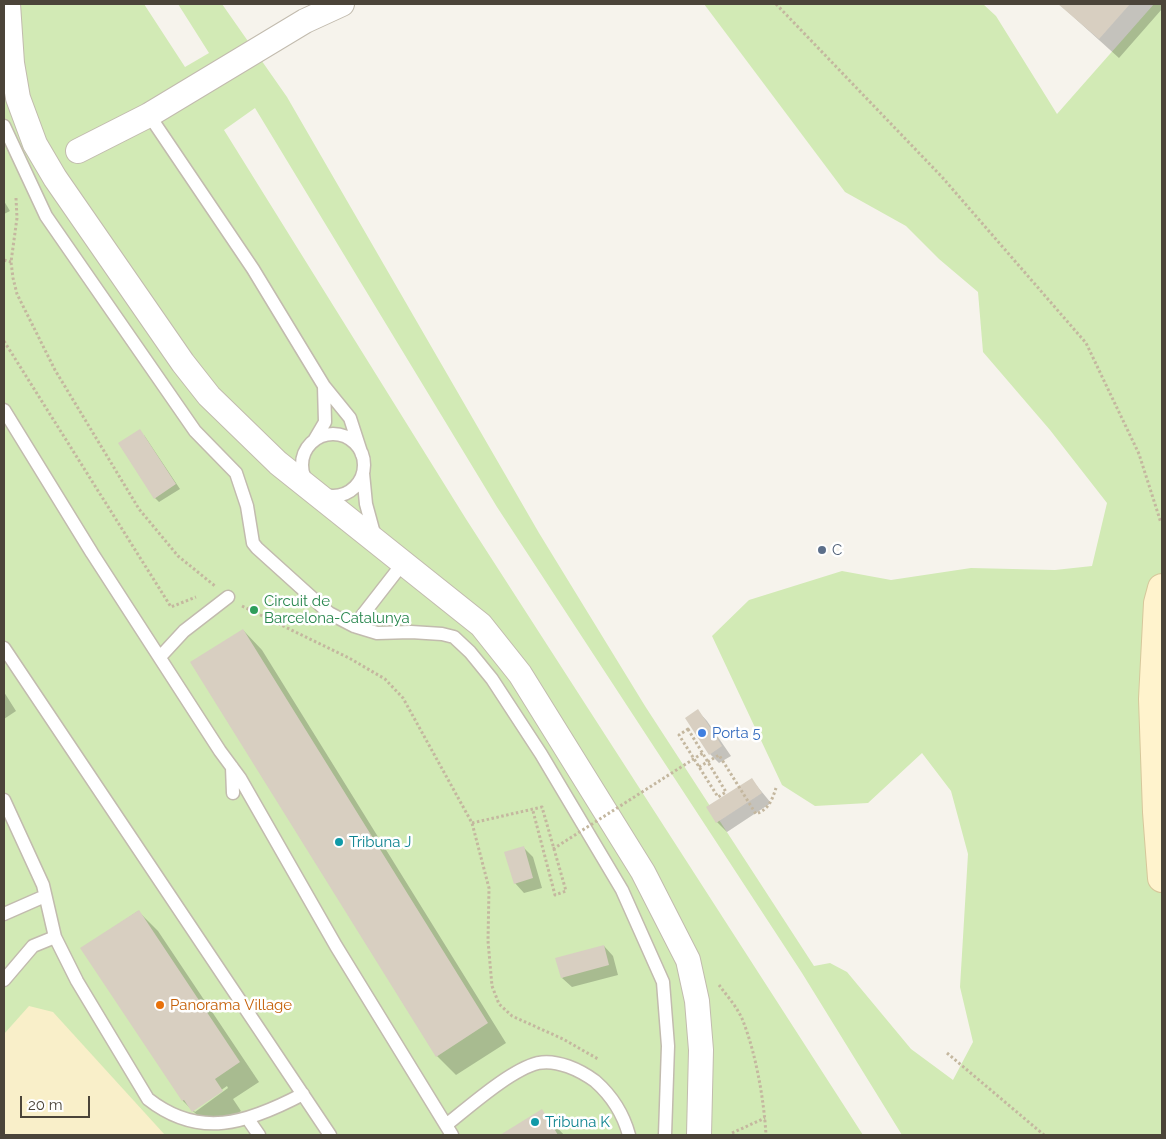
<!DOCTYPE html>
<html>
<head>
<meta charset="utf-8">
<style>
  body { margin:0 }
  #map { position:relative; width:1166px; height:1139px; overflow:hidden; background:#f6f3ec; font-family:Raleway,sans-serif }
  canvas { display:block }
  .frame { position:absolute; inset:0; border:5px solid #4b4439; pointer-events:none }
  .scale { position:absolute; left:20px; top:1096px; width:70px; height:22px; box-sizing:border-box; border:2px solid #4b4439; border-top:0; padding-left:6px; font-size:15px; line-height:18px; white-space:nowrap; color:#4b4439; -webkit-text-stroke:4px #fff; paint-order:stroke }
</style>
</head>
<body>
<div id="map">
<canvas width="1166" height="1139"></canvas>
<div class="frame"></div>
<div class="scale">20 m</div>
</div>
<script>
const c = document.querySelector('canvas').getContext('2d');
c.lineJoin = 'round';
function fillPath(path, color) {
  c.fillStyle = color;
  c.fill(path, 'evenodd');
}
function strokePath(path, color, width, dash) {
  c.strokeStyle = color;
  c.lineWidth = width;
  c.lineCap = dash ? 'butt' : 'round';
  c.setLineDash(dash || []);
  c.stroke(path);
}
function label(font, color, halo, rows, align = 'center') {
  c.font = font + ' Raleway,sans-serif';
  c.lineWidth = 5;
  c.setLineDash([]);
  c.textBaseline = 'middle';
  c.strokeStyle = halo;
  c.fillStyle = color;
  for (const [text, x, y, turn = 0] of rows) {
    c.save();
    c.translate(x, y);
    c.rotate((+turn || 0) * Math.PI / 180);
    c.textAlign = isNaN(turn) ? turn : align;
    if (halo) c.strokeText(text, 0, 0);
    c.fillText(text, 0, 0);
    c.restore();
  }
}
const green = new Path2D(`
  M4 4H144L185 67 209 53 178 4H222L287 97 539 533 645 706 814 966 830 963 847 972 911 1049 953 1080 973 1042 960 987 968 854 951 791 922 753 868 803 815 806 782 785 712 636 749 600 842 571 891 580 971 568 1055 570 1092 566 1107 503 1050 430 983 352 978 292 939 259 906 226 845 192 704 4H983L996 16 1057 114 1154 4H1162V1135H902L802 973 497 507 255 108 224 130 466 519 863 1135H4Z`);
const sand = new Path2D(`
  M29 1006 53 1012 165 1135H4V1034Z`);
const shadow = new Path2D(`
  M1059 4H1162V9L1119 58Z
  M4 201 10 211 4 214Z
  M144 435 180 489 159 502 155 498Z
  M243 630 262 650 506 1043 456 1075 437 1056Z
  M4 692 16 711 4 719Z
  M698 711 707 721 731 756 719 763 710 754Z
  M752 780 771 803 727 832 717 822Z
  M523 847 533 857 542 888 524 893 515 883Z
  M138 911 158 931 259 1082 233 1099 241 1111 212 1130 183 1101 82 949ZM227 1086 228 1088 195 1112 193 1110Z
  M604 946 613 956 618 975 572 987 562 978Z
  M542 1111 564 1135H502Z`);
const building = new Path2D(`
  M1058 4H1130L1099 39Z
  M140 429 176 484 154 499 118 443Z
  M243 629 488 1023 436 1057 190 662Z
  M698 709 722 746 709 755 685 718Z
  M752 778 762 793 716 823 706 807Z
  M524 846 533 878 514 884 504 852Z
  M139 910 240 1062 215 1079 223 1091 192 1112 184 1100 182 1101 80 948Z
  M604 945 609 965 561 978 555 958Z
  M542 1109 558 1135H500Z`);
const path = new Path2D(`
  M776 4 942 177 1086 343 1139 454 1161 523
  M16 198 17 218 11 262 13 278 17 294 55 370 139 509 178 556 215 586
  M4 260 11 262
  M4 341 171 607 196 597
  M242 606 349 658 385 679 403 698 472 823 489 888 488 941 492 986 499 1004 512 1016 563 1039 598 1059
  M688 729 726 792 718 797 679 735Z
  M699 767 719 755 756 814C769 809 772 800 776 788
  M472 823 542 807 566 891 555 895 533 811
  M719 985C727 996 738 1008 743 1021 756 1054 764 1100 766 1135
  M947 1053 1044 1135
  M732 1133 765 1118`);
const lane = new Path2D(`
  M149 115 253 269 324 386 350 418 362 455
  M4 126 46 216 195 431 236 473 247 506 253 543 257 548 329 613 354 626 377 633 411 632 442 634 454 637 470 652 492 679 541 754 622 890 663 982 668 1046 665 1135
  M4 410 92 553 220 751 240 778 336 946 452 1135
  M302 465a31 31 0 1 1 62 0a31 31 0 1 1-62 0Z
  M315 439 325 422 324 386
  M363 473 366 504 375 537
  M354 626 403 563
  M4 648 330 1135
  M160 657 184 631 228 597
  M232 767 233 793
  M4 800 43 885 55 937 77 981 148 1099C199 1139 246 1124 303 1094
  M4 914 45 896
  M4 980 33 946 55 937
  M250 1122 259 1135
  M446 1125C469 1107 510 1070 538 1063 557 1059 580 1070 595 1081 612 1096 623 1113 629 1135`);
const street = new Path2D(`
  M8 4 12 63 18 98 35 144 55 178 183 363 209 396 278 463 481 625 520 674 643 872 688 960 697 1001 701 1050 699 1135
  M78 151 149 115 305 21 342 4`);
const secondary = new Path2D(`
  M1162 588 1158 603 1153 699 1157 812 1162 878`);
const pathBridge = new Path2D(`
  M553 849 703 753`);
const markers = [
  [822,550,5,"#5c6f8a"],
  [254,610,5,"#2e9e5b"],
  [702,733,5,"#3f7fe0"],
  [339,842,5,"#0f9aa8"],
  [160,1005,5,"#e8710a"],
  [535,1122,5,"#0f9aa8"]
];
const serviceNames = [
  ["C",832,550]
];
const leisureNames = [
  ["Circuit de",264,601],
  ["Barcelona-Catalunya",264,618]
];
const shopNames = [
  ["Porta 5",712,733]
];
const cultureNames = [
  ["Tribuna J",349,842],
  ["Tribuna K",545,1122]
];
const foodNames = [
  ["Panorama Village",170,1005]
];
fillPath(green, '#d2eab5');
fillPath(sand, '#f9efc9');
fillPath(shadow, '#0003');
fillPath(building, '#d8cfc1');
strokePath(lane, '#c2bbae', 15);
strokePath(street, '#c2bbae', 26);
strokePath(secondary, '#d6c79b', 30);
strokePath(path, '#c4b79f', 3, [2.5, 2.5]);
strokePath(lane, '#fff', 12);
strokePath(street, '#fff', 24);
strokePath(secondary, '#fff3cd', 28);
strokePath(pathBridge, '#c4b79f', 3, [2.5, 2.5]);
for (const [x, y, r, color] of markers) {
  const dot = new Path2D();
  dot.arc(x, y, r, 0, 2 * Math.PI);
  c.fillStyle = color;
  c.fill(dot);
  strokePath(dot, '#fff', 2);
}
label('15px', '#4e5e75', '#fff', serviceNames, 'left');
label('15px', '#27864d', '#fff', leisureNames, 'left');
label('15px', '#366cbe', '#fff', shopNames, 'left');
label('15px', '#0d838f', '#fff', cultureNames, 'left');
label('15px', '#c56008', '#fff', foodNames, 'left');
</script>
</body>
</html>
